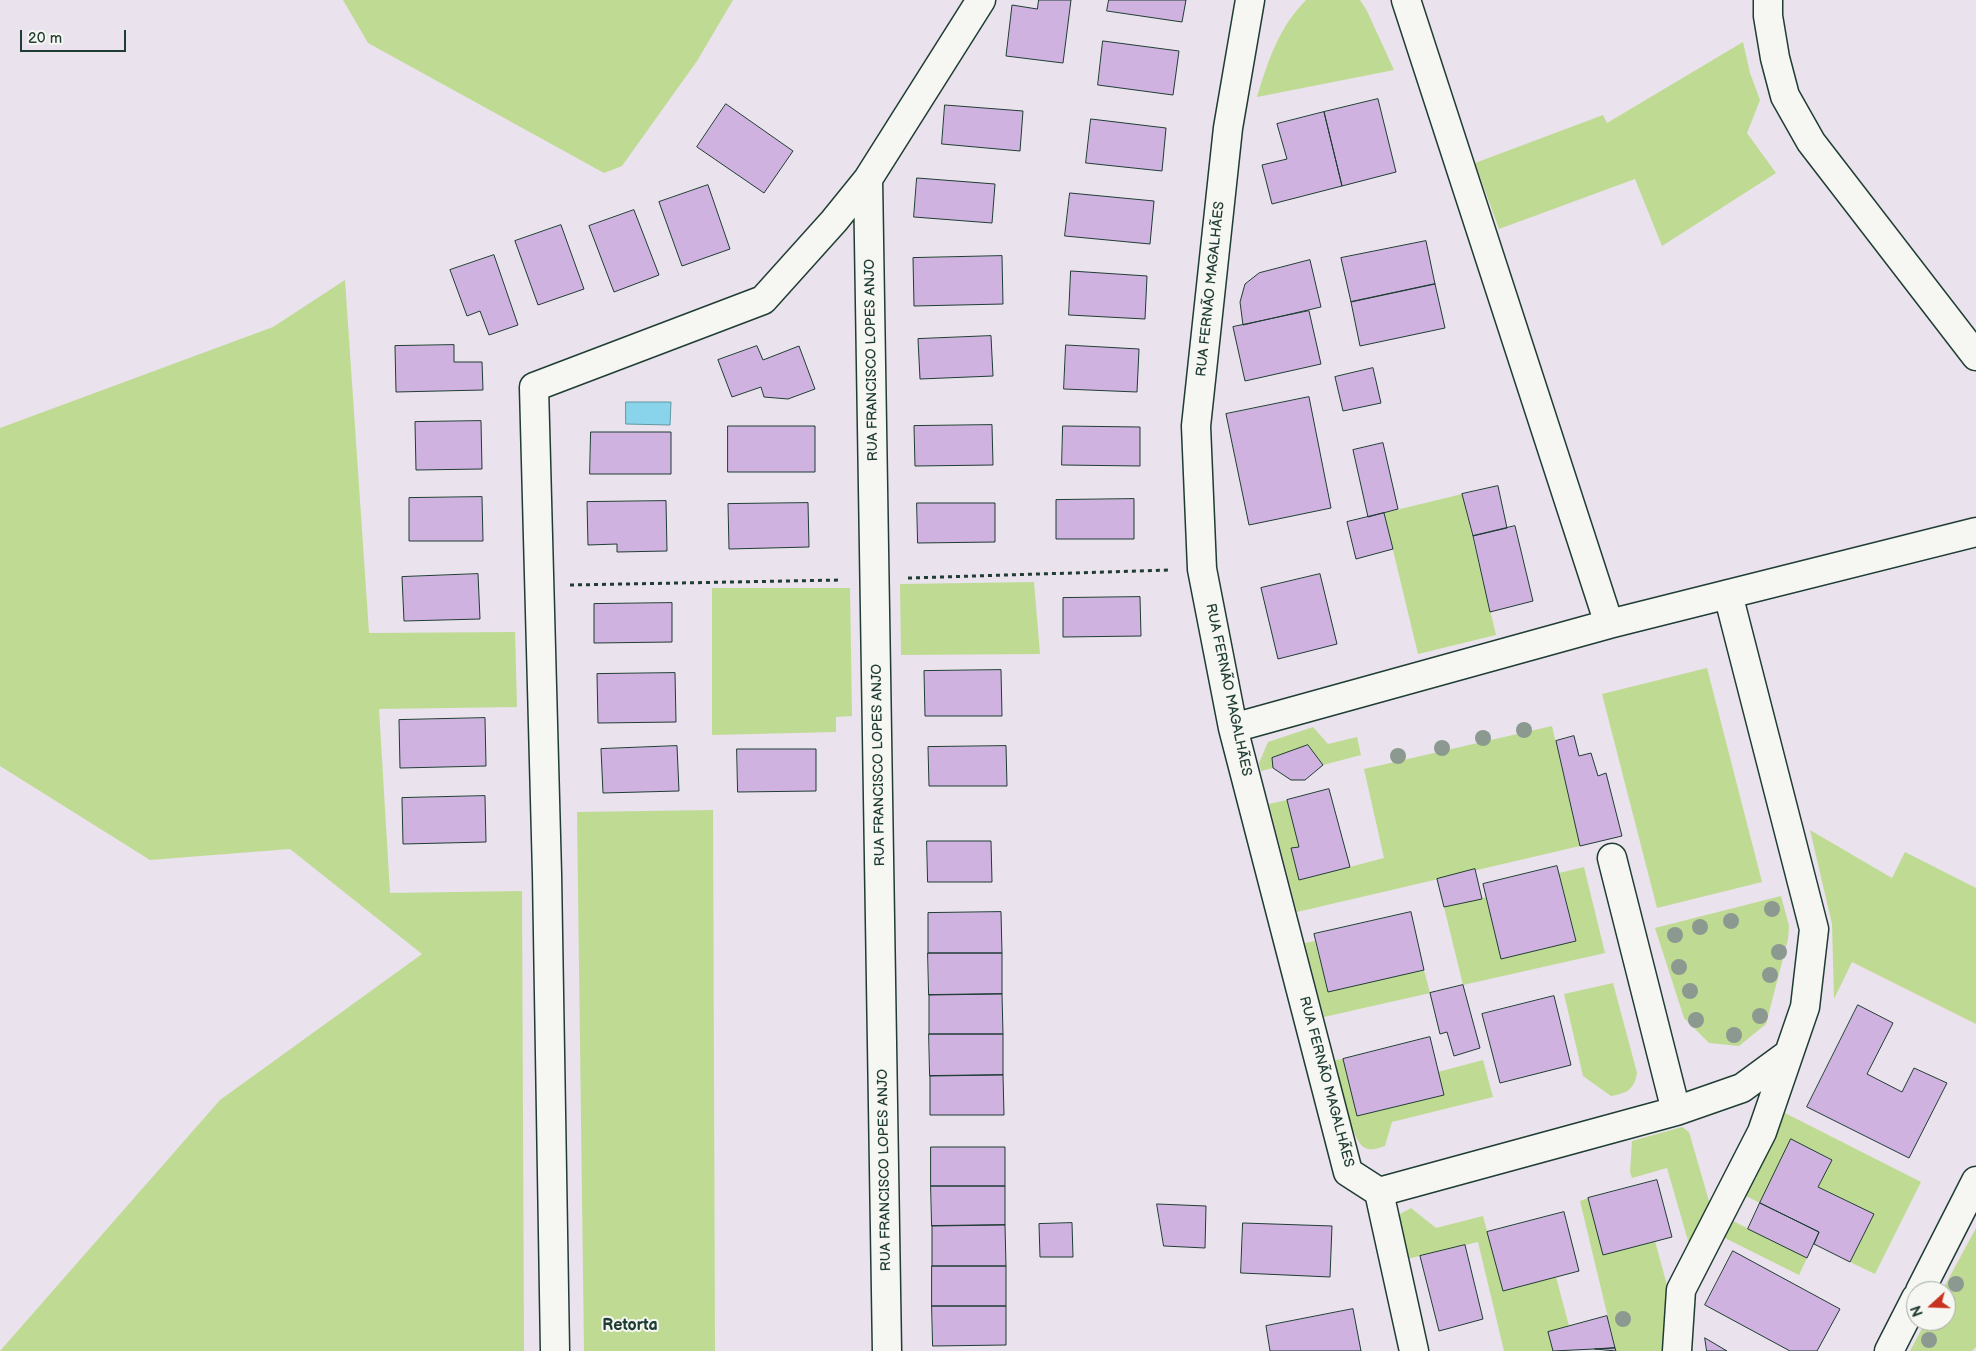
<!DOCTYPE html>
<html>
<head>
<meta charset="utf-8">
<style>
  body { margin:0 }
  #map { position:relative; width:1976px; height:1351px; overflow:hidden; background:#eae2ec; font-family:"Balsamiq Sans",sans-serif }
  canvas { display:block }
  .north { position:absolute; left:1906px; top:1281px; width:50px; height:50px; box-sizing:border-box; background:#f6f6f2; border:1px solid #a0aca6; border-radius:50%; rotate:250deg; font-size:14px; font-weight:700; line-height:20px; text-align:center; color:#1f3d34 }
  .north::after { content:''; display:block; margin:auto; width:18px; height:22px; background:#c8321e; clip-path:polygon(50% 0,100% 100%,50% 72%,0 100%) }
  .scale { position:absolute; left:20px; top:30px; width:106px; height:22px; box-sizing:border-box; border:2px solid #1f3d34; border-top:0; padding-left:6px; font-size:15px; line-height:18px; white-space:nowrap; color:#1f3d34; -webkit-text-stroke:4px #f6f6f2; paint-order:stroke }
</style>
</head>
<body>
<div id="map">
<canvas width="1976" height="1351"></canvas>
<div class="north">N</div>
<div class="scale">20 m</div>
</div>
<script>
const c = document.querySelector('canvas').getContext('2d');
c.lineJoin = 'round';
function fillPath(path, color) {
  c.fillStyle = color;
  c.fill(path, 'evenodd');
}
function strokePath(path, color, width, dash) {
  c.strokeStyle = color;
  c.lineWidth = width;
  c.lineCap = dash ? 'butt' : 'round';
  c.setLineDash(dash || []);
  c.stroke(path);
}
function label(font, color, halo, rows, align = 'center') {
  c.font = font + ' "Balsamiq Sans",sans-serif';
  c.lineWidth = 4;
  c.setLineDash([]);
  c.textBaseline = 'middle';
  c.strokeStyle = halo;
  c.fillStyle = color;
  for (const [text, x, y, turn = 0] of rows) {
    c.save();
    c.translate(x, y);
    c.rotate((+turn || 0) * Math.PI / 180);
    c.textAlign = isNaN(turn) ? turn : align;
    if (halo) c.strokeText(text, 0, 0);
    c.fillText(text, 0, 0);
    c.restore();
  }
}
const green = new Path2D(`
  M343 0H733L697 61 622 166 604 173 368 43Z
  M1306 0H1360L1367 11 1394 70 1257 97C1268 61 1279 27 1306 0Z
  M1743 42 1750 73 1760 100 1747 133 1776 173 1662 246 1635 179 1499 229 1475 163 1603 115 1607 123Z
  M345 280 369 633 515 632 517 707 379 709 390 893 522 891 524 1351H0L220 1100 422 954 290 849 150 860 0 766V428L273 327Z
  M1462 494 1496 635 1418 654 1384 513Z
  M1034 582 1040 654 901 655 900 584Z
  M712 588H850L852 716 836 717V732L712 735Z
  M1707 668 1762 882 1657 908 1602 694Z
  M1552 726 1580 846 1297 912 1269 804 1287 800 1299 847 1292 848 1300 880 1384 858 1364 769Z
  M1313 727 1328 744 1357 737 1361 755 1323 765 1308 745 1273 768 1261 771 1259 763 1268 742Z
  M713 810 715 1351H584L577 812Z
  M1810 830 1892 878 1905 852 1976 888V1024L1852 962 1834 999 1832 924Z
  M1584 867 1605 953 1463 985 1444 907 1486 897 1501 959 1576 941 1559 873Z
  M1781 896 1789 926 1788 939 1766 1024 1739 1046 1709 1043 1684 1018 1655 928Z
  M1315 941 1328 992 1424 970 1430 993 1324 1017 1305 943Z
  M1613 983 1637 1073C1634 1090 1627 1093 1611 1096L1583 1076 1564 994Z
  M1343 1059 1357 1116 1444 1095 1438 1072 1483 1060 1493 1097 1392 1122 1385 1146C1378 1148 1372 1151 1365 1148 1350 1141 1340 1078 1335 1060Z
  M1781 1111 1921 1182 1875 1274 1850 1262 1873 1214 1818 1187 1831 1159 1792 1140 1760 1203 1740 1193Z
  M1682 1127 1689 1132 1713 1215 1691 1251 1667 1168 1632 1178 1630 1172 1632 1141Z
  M1588 1198 1655 1241 1668 1289 1665 1320 1667 1351H1616L1580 1201Z
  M1411 1208 1436 1228 1483 1216 1503 1290 1556 1277 1569 1326 1548 1332 1553 1351H1504L1478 1242 1407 1259 1397 1226 1400 1214Z
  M1727 1218 1807 1258 1799 1275 1719 1235Z
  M1976 1228V1347L1972 1351H1910L1926 1321H1946V1291H1942Z`);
const water = new Path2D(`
  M626 402H671L670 425 626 424Z`);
const building = new Path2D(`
  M1039 0H1071L1063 63 1006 56 1012 5 1037 9Z
  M1109 0H1186L1182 22 1107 11Z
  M1103 41 1179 51 1173 95 1098 85Z
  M1378 99 1396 172 1342 186 1324 112Z
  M726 104 793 151 764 193 697 147Z
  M945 105 1023 111 1020 151 942 144Z
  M1324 112 1342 186 1272 204 1262 165 1287 159 1277 124Z
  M1091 119 1166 128 1162 171 1086 163Z
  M917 178 995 184 992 223 914 217Z
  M708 185 730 249 682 266 659 202Z
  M1070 193 1154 201 1150 244 1065 236Z
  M634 210 659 275 614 292 589 226Z
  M561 225 584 289 538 305 515 241Z
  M1426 241 1435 284 1351 302 1341 258Z
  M494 255 518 325 489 335 480 311 467 316 450 270Z
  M1002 256 1003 304 914 306 913 258Z
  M1310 260 1321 307 1243 325 1240 302 1245 284 1259 273Z
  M1071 271 1147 276 1145 319 1069 315Z
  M1435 284 1445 328 1360 346 1351 302Z
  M1309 311 1321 364 1245 381 1233 327Z
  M991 336 993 376 920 379 918 339Z
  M454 345V362H482L483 390 396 392 395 346Z
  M1066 345 1139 349 1137 392 1064 389Z
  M757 346 763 360 799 346 815 389 788 399 764 397 761 387 732 397 718 360Z
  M1373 368 1381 403 1343 411 1335 377Z
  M1309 397 1331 508 1249 525 1226 414Z
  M481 421 482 469 416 470 415 422Z
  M992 425 993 465 915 466 914 426Z
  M728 426H815V472H728Z
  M1063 426 1140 427V466L1062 465Z
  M591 432H671V474H590Z
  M1383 443 1398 509 1368 517 1353 450Z
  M1498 486 1507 528 1473 536 1462 494Z
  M482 497 483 541H409V498Z
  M1134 499V539H1056V500Z
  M666 501 667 551 617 552V544L588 545 587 502Z
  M808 503 809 547 729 549 728 504Z
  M917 503H995V542L918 543Z
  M1384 513 1393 549 1356 559 1347 522Z
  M1515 526 1533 601 1490 612 1473 536Z
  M478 574 480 619 404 621 402 577Z
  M1320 574 1337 644 1278 659 1261 588Z
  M1140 597 1141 636 1063 637V598Z
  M672 603V642L594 643V604Z
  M1001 670 1002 716H925L924 671Z
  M675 673 676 722 598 723 597 674Z
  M485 718 486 766 400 768 399 720Z
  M1574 736 1579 756 1591 753 1598 776 1606 773 1622 836 1580 846 1556 741Z
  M1308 745 1323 765 1305 780H1291L1273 768 1272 758Z
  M677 746 679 791 603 793 601 749Z
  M1006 746 1007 786H929L928 747Z
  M737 749H816V791L738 792Z
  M1329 789 1350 867 1299 880 1291 848 1299 847 1287 800Z
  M485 796 486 842 403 844 402 798Z
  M927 841H991L992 882H928Z
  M1557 866 1576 941 1501 959 1483 884Z
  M1475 869 1482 899 1444 907 1437 879Z
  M1001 912 1002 953H928V913Z
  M1411 912 1424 970 1328 992 1314 934Z
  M928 953H1002V994L929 995Z
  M1463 985 1480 1048 1454 1056 1447 1032 1440 1034 1430 993Z
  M1002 994 1003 1034H929V995Z
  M1554 996 1571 1065 1500 1083 1482 1014Z
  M1858 1005 1893 1023 1867 1074 1902 1092 1914 1068 1947 1083 1909 1158 1807 1107Z
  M929 1034H1003V1075L930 1076Z
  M1430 1037 1444 1095 1357 1116 1343 1059Z
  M1003 1075 1004 1115H930V1076Z
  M1791 1139 1832 1160 1818 1187 1874 1214 1850 1262 1814 1244 1819 1232 1760 1203Z
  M931 1147H1005V1186H931Z
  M1657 1180 1672 1237 1603 1255 1588 1198Z
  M931 1186H1005V1225L932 1226Z
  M1760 1203 1819 1232 1807 1258 1748 1229Z
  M1157 1204 1206 1206 1205 1248 1164 1246Z
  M1564 1212 1579 1271 1503 1291 1487 1232Z
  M1072 1223 1073 1257H1040L1039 1224Z
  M1243 1223 1332 1226 1330 1277 1241 1273Z
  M1005 1225 1006 1266H932V1226Z
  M1465 1245 1483 1319 1439 1331 1420 1256Z
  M1733 1251 1840 1309 1817 1351H1790L1705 1305Z
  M932 1266H1006V1306H932Z
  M932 1306H1006V1345L933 1346Z
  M1353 1309 1361 1351H1270L1266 1326Z
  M1607 1316 1615 1348 1553 1351 1548 1332Z
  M1705 1338 1727 1351H1707Z
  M1615 1348 1616 1351 1595 1349Z`);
const path = new Path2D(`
  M908 578 1171 570
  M570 585 841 580`);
const street = new Path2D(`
  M1250 0 1228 128 1196 426 1202 569 1233 728 1348 1172 1379 1192 1414 1351
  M1406 0 1609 624
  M868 179 887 1351
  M1233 728 1609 624 1976 532
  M1612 858 1676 1111
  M1379 1192 1676 1111 1742 1088 1787 1055
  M555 1351 547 874 534 387 763 300 834 221 868 179 981 0
  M1677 1351 1681 1290 1762 1132 1805 1007 1814 929 1728 594`);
const secondary = new Path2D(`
  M1768 0V16L1775 58 1785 96 1811 142 1976 356
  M1920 1291 1976 1181
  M1889 1351 1916 1298`);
const trees = [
  [1524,730],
  [1483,738],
  [1442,748],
  [1398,756],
  [1772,909],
  [1731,921],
  [1700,927],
  [1675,935],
  [1779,952],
  [1679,967],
  [1770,975],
  [1690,991],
  [1760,1016],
  [1696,1020],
  [1734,1035],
  [1956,1284],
  [1623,1319],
  [1929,1340]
];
const streetNames = [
  ["RUA FERNÃO MAGALHÃES",1211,289,-84],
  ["RUA FRANCISCO LOPES ANJO",872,360,-91],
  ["RUA FERNÃO MAGALHÃES",1228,690,78],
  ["RUA FRANCISCO LOPES ANJO",879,765,-91],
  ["RUA FERNÃO MAGALHÃES",1326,1082,75],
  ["RUA FRANCISCO LOPES ANJO",885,1170,-91]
];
const quarterNames = [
  ["Retorta",630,1326]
];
fillPath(green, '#bfdb93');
fillPath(water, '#89d4ea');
strokePath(water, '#5f98a1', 1);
fillPath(building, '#cfb2df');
strokePath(building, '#1f3d34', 1);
strokePath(street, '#1f3d34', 31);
strokePath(secondary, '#1f3d34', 31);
strokePath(path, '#1f3d34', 3, [4, 4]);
strokePath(street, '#f6f6f2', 28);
strokePath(secondary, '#f6f6f2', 28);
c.fillStyle = '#8c9991';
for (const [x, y] of trees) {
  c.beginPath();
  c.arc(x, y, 8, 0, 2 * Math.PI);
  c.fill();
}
label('14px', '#1f3d34', '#f6f6f2', streetNames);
label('bold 16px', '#1f3d34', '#f6f6f2', quarterNames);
</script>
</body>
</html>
